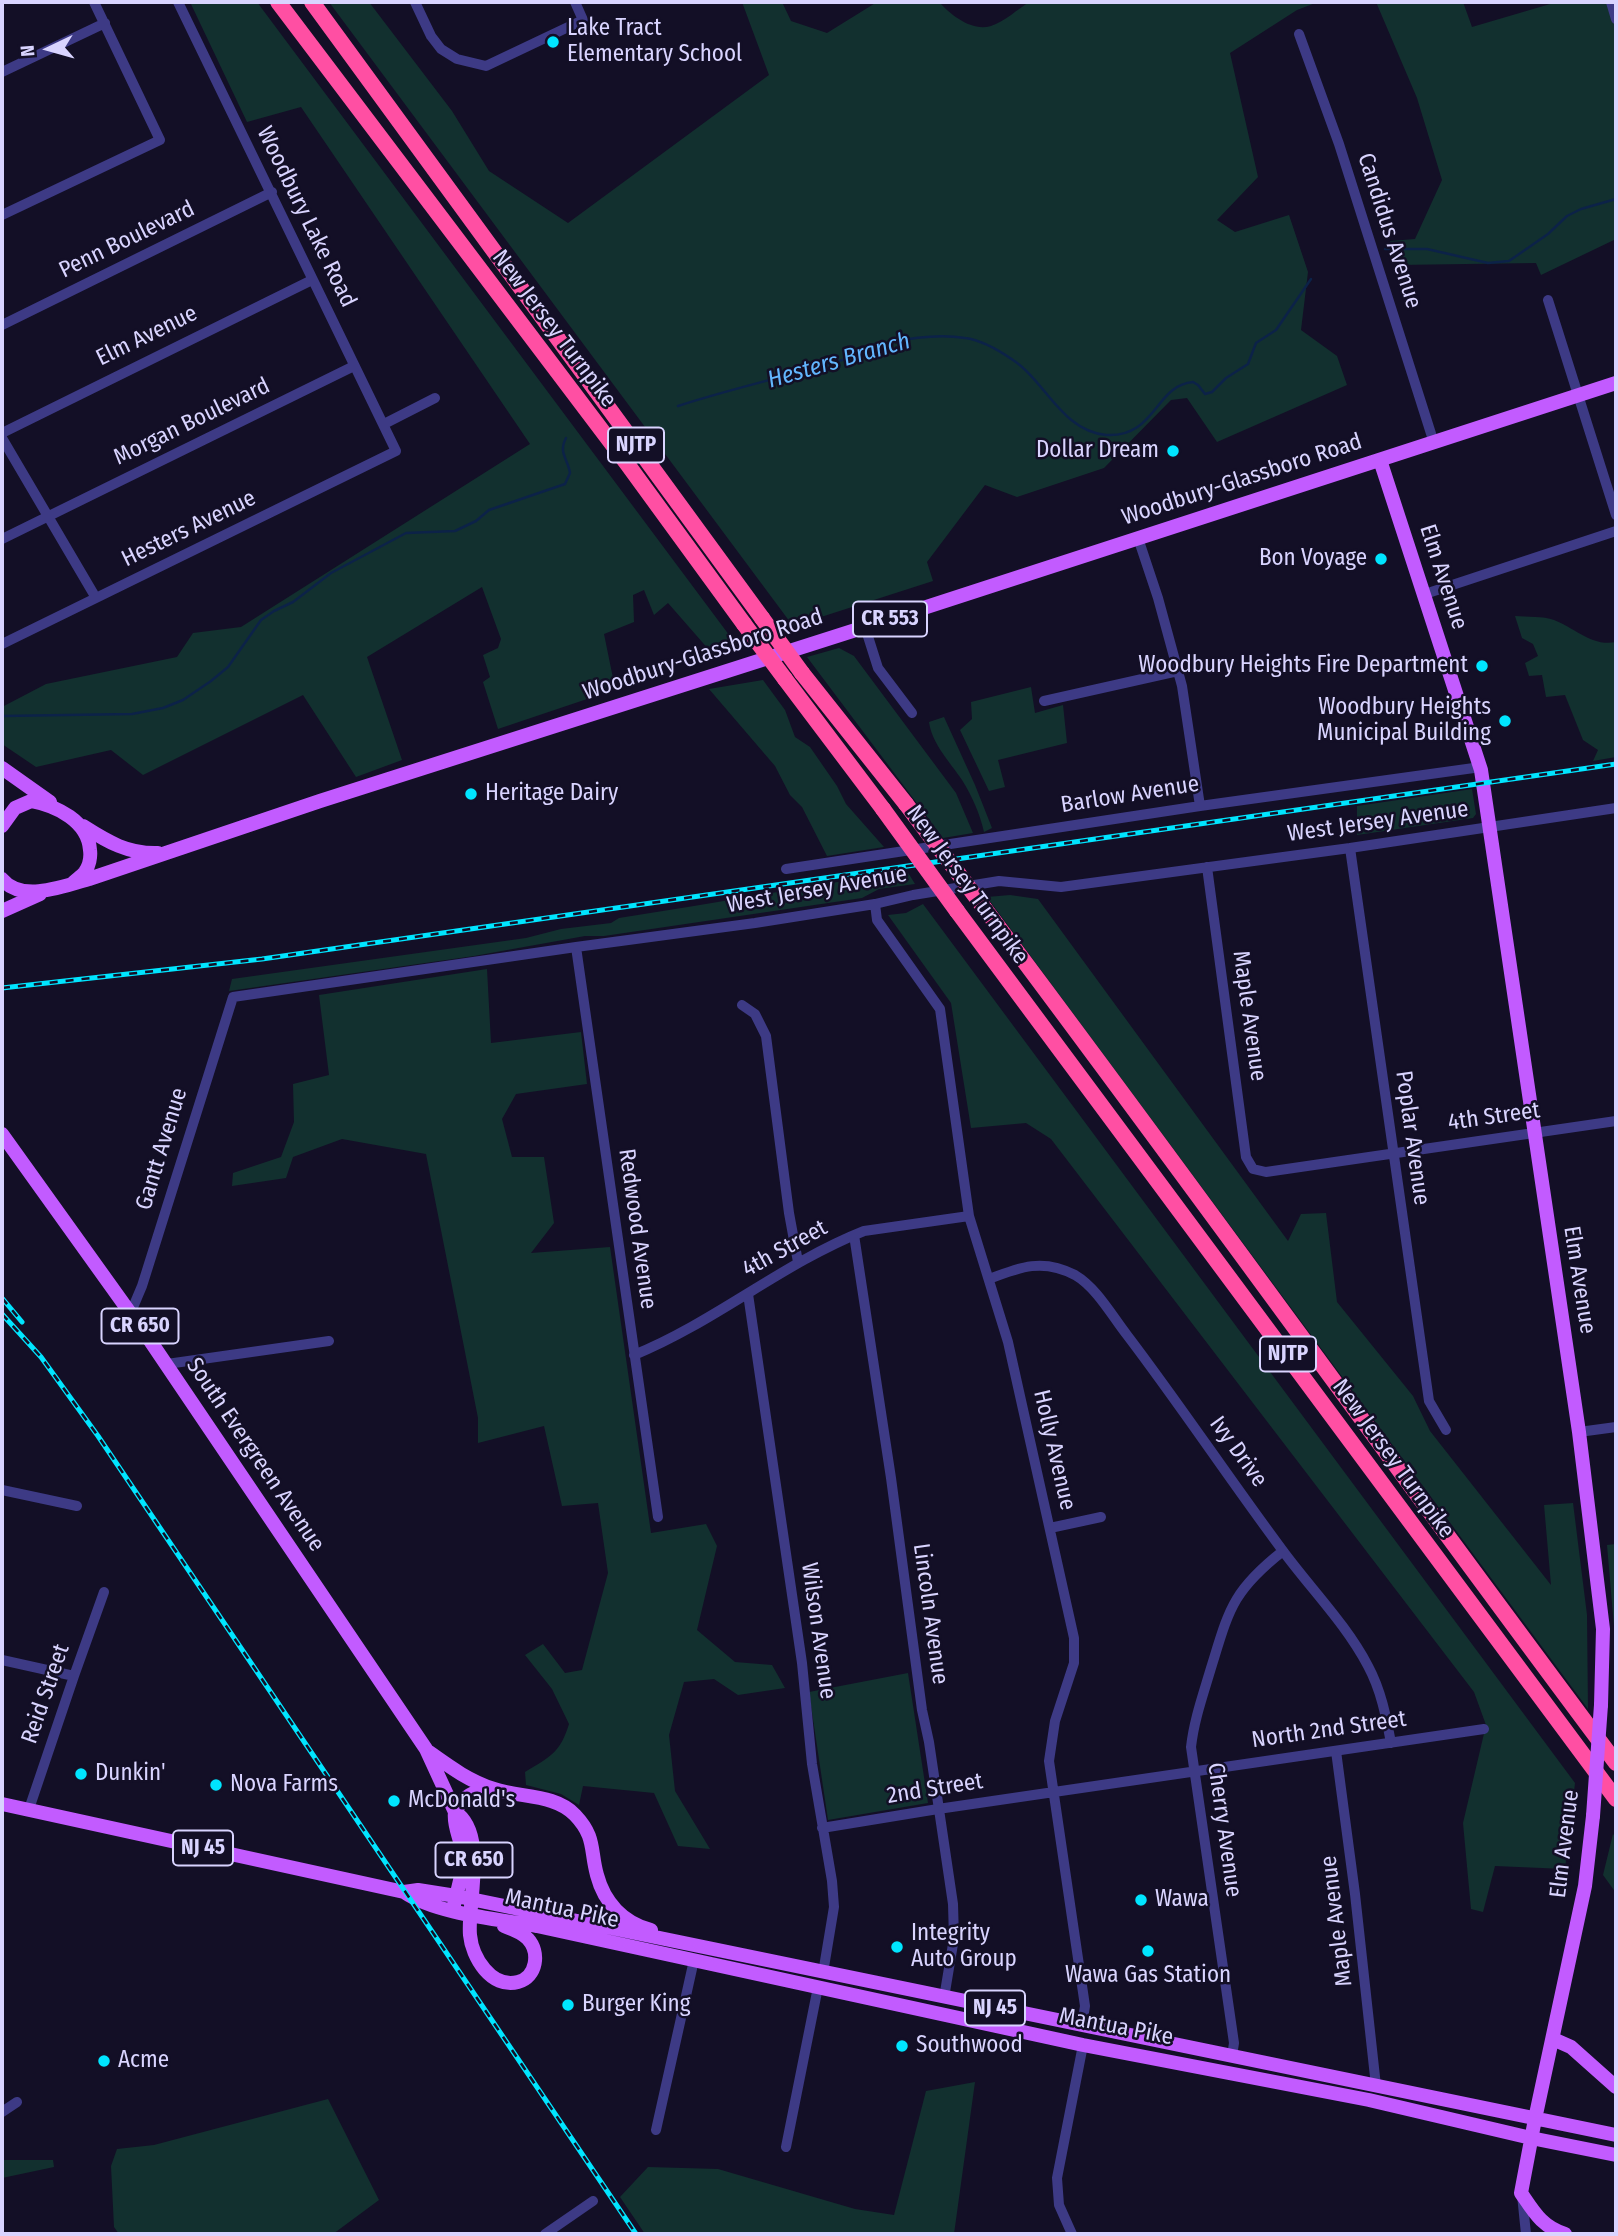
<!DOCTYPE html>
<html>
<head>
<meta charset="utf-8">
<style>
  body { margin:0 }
  #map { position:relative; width:1618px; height:2236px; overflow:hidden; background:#130f26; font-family:"Fira Sans Condensed",sans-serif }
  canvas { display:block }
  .frame { position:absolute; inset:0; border:4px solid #d9d4ff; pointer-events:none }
  .north { position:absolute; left:14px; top:14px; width:70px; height:70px; -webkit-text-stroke:5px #130f26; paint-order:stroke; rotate:265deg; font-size:19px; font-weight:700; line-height:28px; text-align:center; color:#d9d4ff }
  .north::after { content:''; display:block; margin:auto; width:24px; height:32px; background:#d9d4ff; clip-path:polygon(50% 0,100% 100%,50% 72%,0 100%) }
</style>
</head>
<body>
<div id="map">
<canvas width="1618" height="2236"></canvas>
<div class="frame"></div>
<div class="north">N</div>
</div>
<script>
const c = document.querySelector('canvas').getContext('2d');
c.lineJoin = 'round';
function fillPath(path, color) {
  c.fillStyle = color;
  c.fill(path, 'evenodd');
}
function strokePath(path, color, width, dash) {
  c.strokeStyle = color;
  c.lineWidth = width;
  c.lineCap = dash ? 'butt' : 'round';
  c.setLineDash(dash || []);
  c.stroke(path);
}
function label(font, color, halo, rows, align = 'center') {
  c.font = font + ' "Fira Sans Condensed",sans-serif';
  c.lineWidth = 5;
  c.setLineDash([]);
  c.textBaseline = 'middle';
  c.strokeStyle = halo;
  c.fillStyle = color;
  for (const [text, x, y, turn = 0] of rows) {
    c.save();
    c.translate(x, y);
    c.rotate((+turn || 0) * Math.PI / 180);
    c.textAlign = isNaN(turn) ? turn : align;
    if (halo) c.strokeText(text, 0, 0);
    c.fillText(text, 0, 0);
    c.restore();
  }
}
const green = new Path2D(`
  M190 2H257L741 651H710L668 603 654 615 644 590 633 595 634 622 604 634 614 683 596 696 498 729 483 682 490 677 483 655 498 648 501 639 482 587 367 657 402 760 356 777 303 695 143 775 111 750 36 767 2 744V707L46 684 177 657 193 633 241 627 530 444 301 107 247 122Z
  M329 2H369L452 111 489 171 568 223 769 75 742 2H782L791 21 827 33 877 2H939C951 15 972 32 991 26 1004 22 1018 9 1029 2H1318L1297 10 1230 53 1258 177 1217 220 1235 232 1289 215 1308 272 1301 330 1337 356 1347 385 1217 442 1187 398 1171 400 1104 468 1017 497 985 485 927 562 933 581 793 626Z
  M1376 2H1463L1472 27 1557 2H1616V239L1541 275 1536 263 1397 265 1390 241 1415 239 1442 180 1417 98Z
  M1515 616C1527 617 1543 616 1554 620 1575 628 1592 647 1616 642V757L1593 761 1598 750 1583 740 1565 695 1546 697 1542 675 1529 676 1525 663 1538 656 1533 644 1522 638Z
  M839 648 854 656 956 793 973 833 943 838 807 657Z
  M763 680 785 710 795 737 810 747 837 786 846 804 884 847 827 856 802 807 790 795 775 766 709 689Z
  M1031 687 1035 713 1063 705 1067 743 998 760 1005 787 989 791 960 730 972 719 971 702Z
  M944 717 975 785 992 828 984 832C980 814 972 796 962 780 950 762 932 744 929 722Z
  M1472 789 1476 814 1473 818 1357 835V806Z
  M907 871 915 884 879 889 862 898 604 936H585L474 956 229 991 232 979 526 938 561 929 611 923 619 918C715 903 810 886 907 871Z
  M1010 895 1038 899 1288 1241 1301 1214 1326 1213 1337 1302 1413 1396 1430 1431 1551 1585 1544 1505 1573 1503 1587 1615 1588 1709 987 897Z
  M923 904 1575 1783 1565 1869 1495 1866 1483 1912 1471 1909 1463 1823 1486 1725 1474 1692 1051 1139 1026 1123 971 1128 951 1003 888 915 906 913Z
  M487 969 491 1043 581 1032 587 1084 516 1094 502 1119 512 1157H544L554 1223 531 1253 610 1247 651 1533 706 1524 717 1546 697 1630 735 1662 772 1665 785 1688 738 1695 714 1679 684 1682 669 1735 675 1791 710 1849 678 1846 654 1793 583 1786 579 1805 561 1794 526 1785 525 1772C550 1757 560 1753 569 1724L552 1689 525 1655 543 1644 565 1673 582 1670 608 1573 598 1503 562 1506 544 1426 478 1443V1418L426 1154 342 1139 293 1157 286 1178 232 1186 233 1173 281 1157 294 1122 293 1084 329 1075 319 995Z
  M1616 1544V1650L1607 1545Z
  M908 1673 928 1803 828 1820 809 1692Z
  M1613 1834 1616 1838V1893L1603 1875Z
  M975 2082 954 2234H645L620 2197 648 2167 718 2169 855 2209 894 2215 926 2091Z
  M328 2099 379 2200 333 2234H119L114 2227 111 2166 117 2149 154 2145Z
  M2 2160H53L54 2167 2 2178Z`);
const stream = new Path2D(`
  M1385 249H1427L1488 263 1509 261 1548 234 1567 216 1581 209 1616 199
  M678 406C730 389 784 377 836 362 848 359 859 352 871 348 899 339 936 333 965 338 982 340 1000 351 1013 360 1046 382 1062 431 1106 435 1156 438 1155 385 1193 382L1198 385 1205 394 1212 392 1226 378 1248 364 1256 343 1276 330 1311 279
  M2 716 132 714 163 708 183 700 211 681 228 667 261 620 274 611 293 602 331 573 406 533 455 531 476 521 489 510 565 484 570 473C568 459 558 453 566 438`);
const minor = new Path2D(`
  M415 2 431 36 441 49 457 59 486 66 583 20 575 2
  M1611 2 1616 19
  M1299 34 1339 144 1434 443
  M2 72 105 23
  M2 215 160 140 94 2
  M1548 300 1616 515
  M2 325 272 192
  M384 424 435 398
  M2 433 312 280
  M2 438 96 598
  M1138 538 1158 598 1182 686 1200 806
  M2 539 354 366
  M1425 594 1616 531
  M865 627 878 668 912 713
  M2 644 396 451 178 2
  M1044 701 1178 671
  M1350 848 1429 1401 1446 1430
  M1207 867 1246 1157 1253 1169 1266 1172 1616 1121
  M786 869 1200 806 1481 767
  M875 904 877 920 940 1009 969 1216 1008 1342 1074 1638V1663L1055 1721 1049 1761 1085 2006 1082 2025
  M576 947 658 1517
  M742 1005 755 1014 766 1036 789 1213 798 1262
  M854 1235 891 1478 922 1710 929 1742 953 1904 954 1938 944 1998
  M989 1279C1020 1267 1043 1258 1075 1275 1097 1288 1112 1316 1127 1335 1181 1406 1230 1480 1283 1551 1311 1589 1346 1624 1368 1666 1381 1690 1386 1716 1391 1743
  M748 1294 802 1663 812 1764 832 1881 834 1907 823 1973
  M131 1312 142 1286 233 997 576 947 755 923 875 904 913 895 999 881 1061 887 1350 848 1616 808
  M634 1355C715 1322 783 1263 864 1231L969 1216
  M167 1364 329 1341
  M1579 1432 1616 1427
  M2 1490 77 1506
  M1050 1528 1101 1517
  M2 1660 74 1676
  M1336 1751 1355 1894 1376 2086
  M29 1809 74 1676 104 1592
  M822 1828 938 1809 1484 1729
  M1232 2056 1234 2043 1191 1747C1194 1720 1203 1695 1211 1668 1229 1610 1232 1591 1283 1551
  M2 2112 17 2102
  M656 2130 694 1960
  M786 2147 818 1987
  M1522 2195 1526 2234
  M545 2234 593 2201
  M1072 2234 1059 2205 1057 2178 1083 2045`);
const major = new Path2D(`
  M1380 460 1481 770 1579 1432 1603 1629 1601 1705
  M2 768 50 802
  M2 826 15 808 31 801C57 806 88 821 90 850 91 857 89 866 85 872 82 876 77 879 73 883
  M83 826C108 842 128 854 158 853
  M2 879C21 903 65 886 89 879L320 801 865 627 1616 383
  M2 911 40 894
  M2 1134 151 1342 426 1749 455 1812C453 1825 460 1837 462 1850 465 1869 458 1887 454 1905
  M429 1752C450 1767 469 1781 494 1789 521 1798 555 1794 575 1815 596 1837 590 1850 597 1875 604 1902 623 1923 651 1930
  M2 1804 404 1892C436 1914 498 1919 537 1926L1083 2045 1369 2100 1531 2138 1616 2155
  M455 1812C488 1833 467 1904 470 1935 472 1957 491 1989 518 1982 537 1977 540 1952 528 1939 522 1932 512 1929 504 1926
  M455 1812C463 1796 474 1790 491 1790
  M404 1892 418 1890 456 1896 1616 2135
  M1553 2039 1571 2047 1616 2087
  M1565 2234C1542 2227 1534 2212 1521 2193L1535 2119 1585 1886 1593 1816`);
const highway = new Path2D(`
  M278 2 628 465 744 624
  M312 2 762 618
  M802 673 906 804
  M785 679 883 809
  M985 909C1198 1192 1404 1480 1616 1763
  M957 911 1616 1799`);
const rail = new Path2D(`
  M2 988 262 959 1616 764
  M2 1298 22 1322
  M2 1314 41 1357 98 1436 636 2234`);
const majorBridge = new Path2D(`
  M1593 1816 1601 1705`);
const highwayBridge = new Path2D(`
  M762 618 802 673
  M744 624 785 679
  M906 804 985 909
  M883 809 957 911`);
const markers = [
  [553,42,7,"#00e5ff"],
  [1173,451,7,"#00e5ff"],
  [1381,559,7,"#00e5ff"],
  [1482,666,7,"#00e5ff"],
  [1505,721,7,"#00e5ff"],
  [471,794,7,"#00e5ff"],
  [81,1774,7,"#00e5ff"],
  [216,1785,7,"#00e5ff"],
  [394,1801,7,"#00e5ff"],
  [1141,1900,7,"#00e5ff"],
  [897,1947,7,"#00e5ff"],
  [1148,1951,7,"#00e5ff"],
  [568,2005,7,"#00e5ff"],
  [902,2046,7,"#00e5ff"],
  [104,2061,7,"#00e5ff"]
];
const shields = [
  [636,445,56],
  [890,619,74],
  [140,1326,77],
  [1288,1354,56],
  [203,1848,60],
  [474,1860,77],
  [995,2008,60]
];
const shieldNames = [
  ["NJTP",636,445],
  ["CR 553",890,619],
  ["CR 650",140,1326],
  ["NJTP",1288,1354],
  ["NJ 45",203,1848],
  ["CR 650",474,1860],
  ["NJ 45",995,2008]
];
const poiNames = [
  ["Lake Tract",567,29],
  ["Elementary School",567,55],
  ["Dollar Dream",1159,451,"right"],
  ["Bon Voyage",1367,559,"right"],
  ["Woodbury Heights Fire Department",1468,666,"right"],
  ["Woodbury Heights",1491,708,"right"],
  ["Municipal Building",1491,734,"right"],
  ["Heritage Dairy",485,794],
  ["Dunkin'",95,1774],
  ["Nova Farms",230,1785],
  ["McDonald's",408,1801],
  ["Wawa",1155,1900],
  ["Integrity",911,1934],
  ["Auto Group",911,1960],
  ["Wawa Gas Station",1148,1976,"center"],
  ["Burger King",582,2005],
  ["Southwood",916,2046],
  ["Acme",118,2061]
];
const streetNames = [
  ["Woodbury Lake Road",306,217,64],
  ["Candidus Avenue",1389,231,72],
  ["Penn Boulevard",127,240,-26],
  ["New Jersey Turnpike",554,329,53],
  ["Elm Avenue",147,336,-26],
  ["Morgan Boulevard",192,422,-26],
  ["Woodbury-Glassboro Road",1242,480,-18],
  ["Hesters Avenue",189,529,-26],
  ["Elm Avenue",1443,577,72],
  ["Woodbury-Glassboro Road",703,655,-18],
  ["Barlow Avenue",1130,795,-9],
  ["West Jersey Avenue",1378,822,-8],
  ["New Jersey Turnpike",967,885,54],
  ["West Jersey Avenue",817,890,-10],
  ["Maple Avenue",1249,1016,82],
  ["4th Street",1494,1117,-8],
  ["Poplar Avenue",1412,1138,82],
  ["Gantt Avenue",162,1149,-73],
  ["Redwood Avenue",637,1229,82],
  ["4th Street",785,1249,-29],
  ["Elm Avenue",1579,1280,81],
  ["Holly Avenue",1054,1450,77],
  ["Ivy Drive",1238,1452,54],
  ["South Evergreen Avenue",255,1455,56],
  ["New Jersey Turnpike",1393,1459,54],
  ["Lincoln Avenue",930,1614,82],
  ["Wilson Avenue",818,1631,82],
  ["Reid Street",46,1694,-71],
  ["North 2nd Street",1329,1730,-8],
  ["2nd Street",935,1789,-9],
  ["Cherry Avenue",1224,1830,82],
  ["Elm Avenue",1565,1844,-83],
  ["Mantua Pike",562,1909,12],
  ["Maple Avenue",1337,1921,-97],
  ["Mantua Pike",1116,2027,11]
];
const waterNames = [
  ["Hesters Branch",839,361,-16]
];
fillPath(green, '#12302f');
strokePath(stream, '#0c2248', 2.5);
strokePath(minor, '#3d3a85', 10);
strokePath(major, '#c25bff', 14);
strokePath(highway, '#ff4fa3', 16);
strokePath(rail, '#00e5ff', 5);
strokePath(rail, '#130f26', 2.5, [8]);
strokePath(majorBridge, '#c25bff', 14);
strokePath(highwayBridge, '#ff4fa3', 16);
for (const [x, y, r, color] of markers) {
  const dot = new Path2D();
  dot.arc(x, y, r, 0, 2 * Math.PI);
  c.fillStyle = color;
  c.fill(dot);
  strokePath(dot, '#130f26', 2.5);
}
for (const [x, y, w] of shields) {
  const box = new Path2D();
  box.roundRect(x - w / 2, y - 17.5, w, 35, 5);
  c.fillStyle = '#130f26';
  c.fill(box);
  strokePath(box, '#d9d4ff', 2);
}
label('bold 21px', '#d9d4ff', null, shieldNames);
label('23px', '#d9d4ff', '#130f26', poiNames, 'left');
label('23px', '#d9d4ff', '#130f26', streetNames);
label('italic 24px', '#62b6ff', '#130f26', waterNames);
</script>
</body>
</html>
